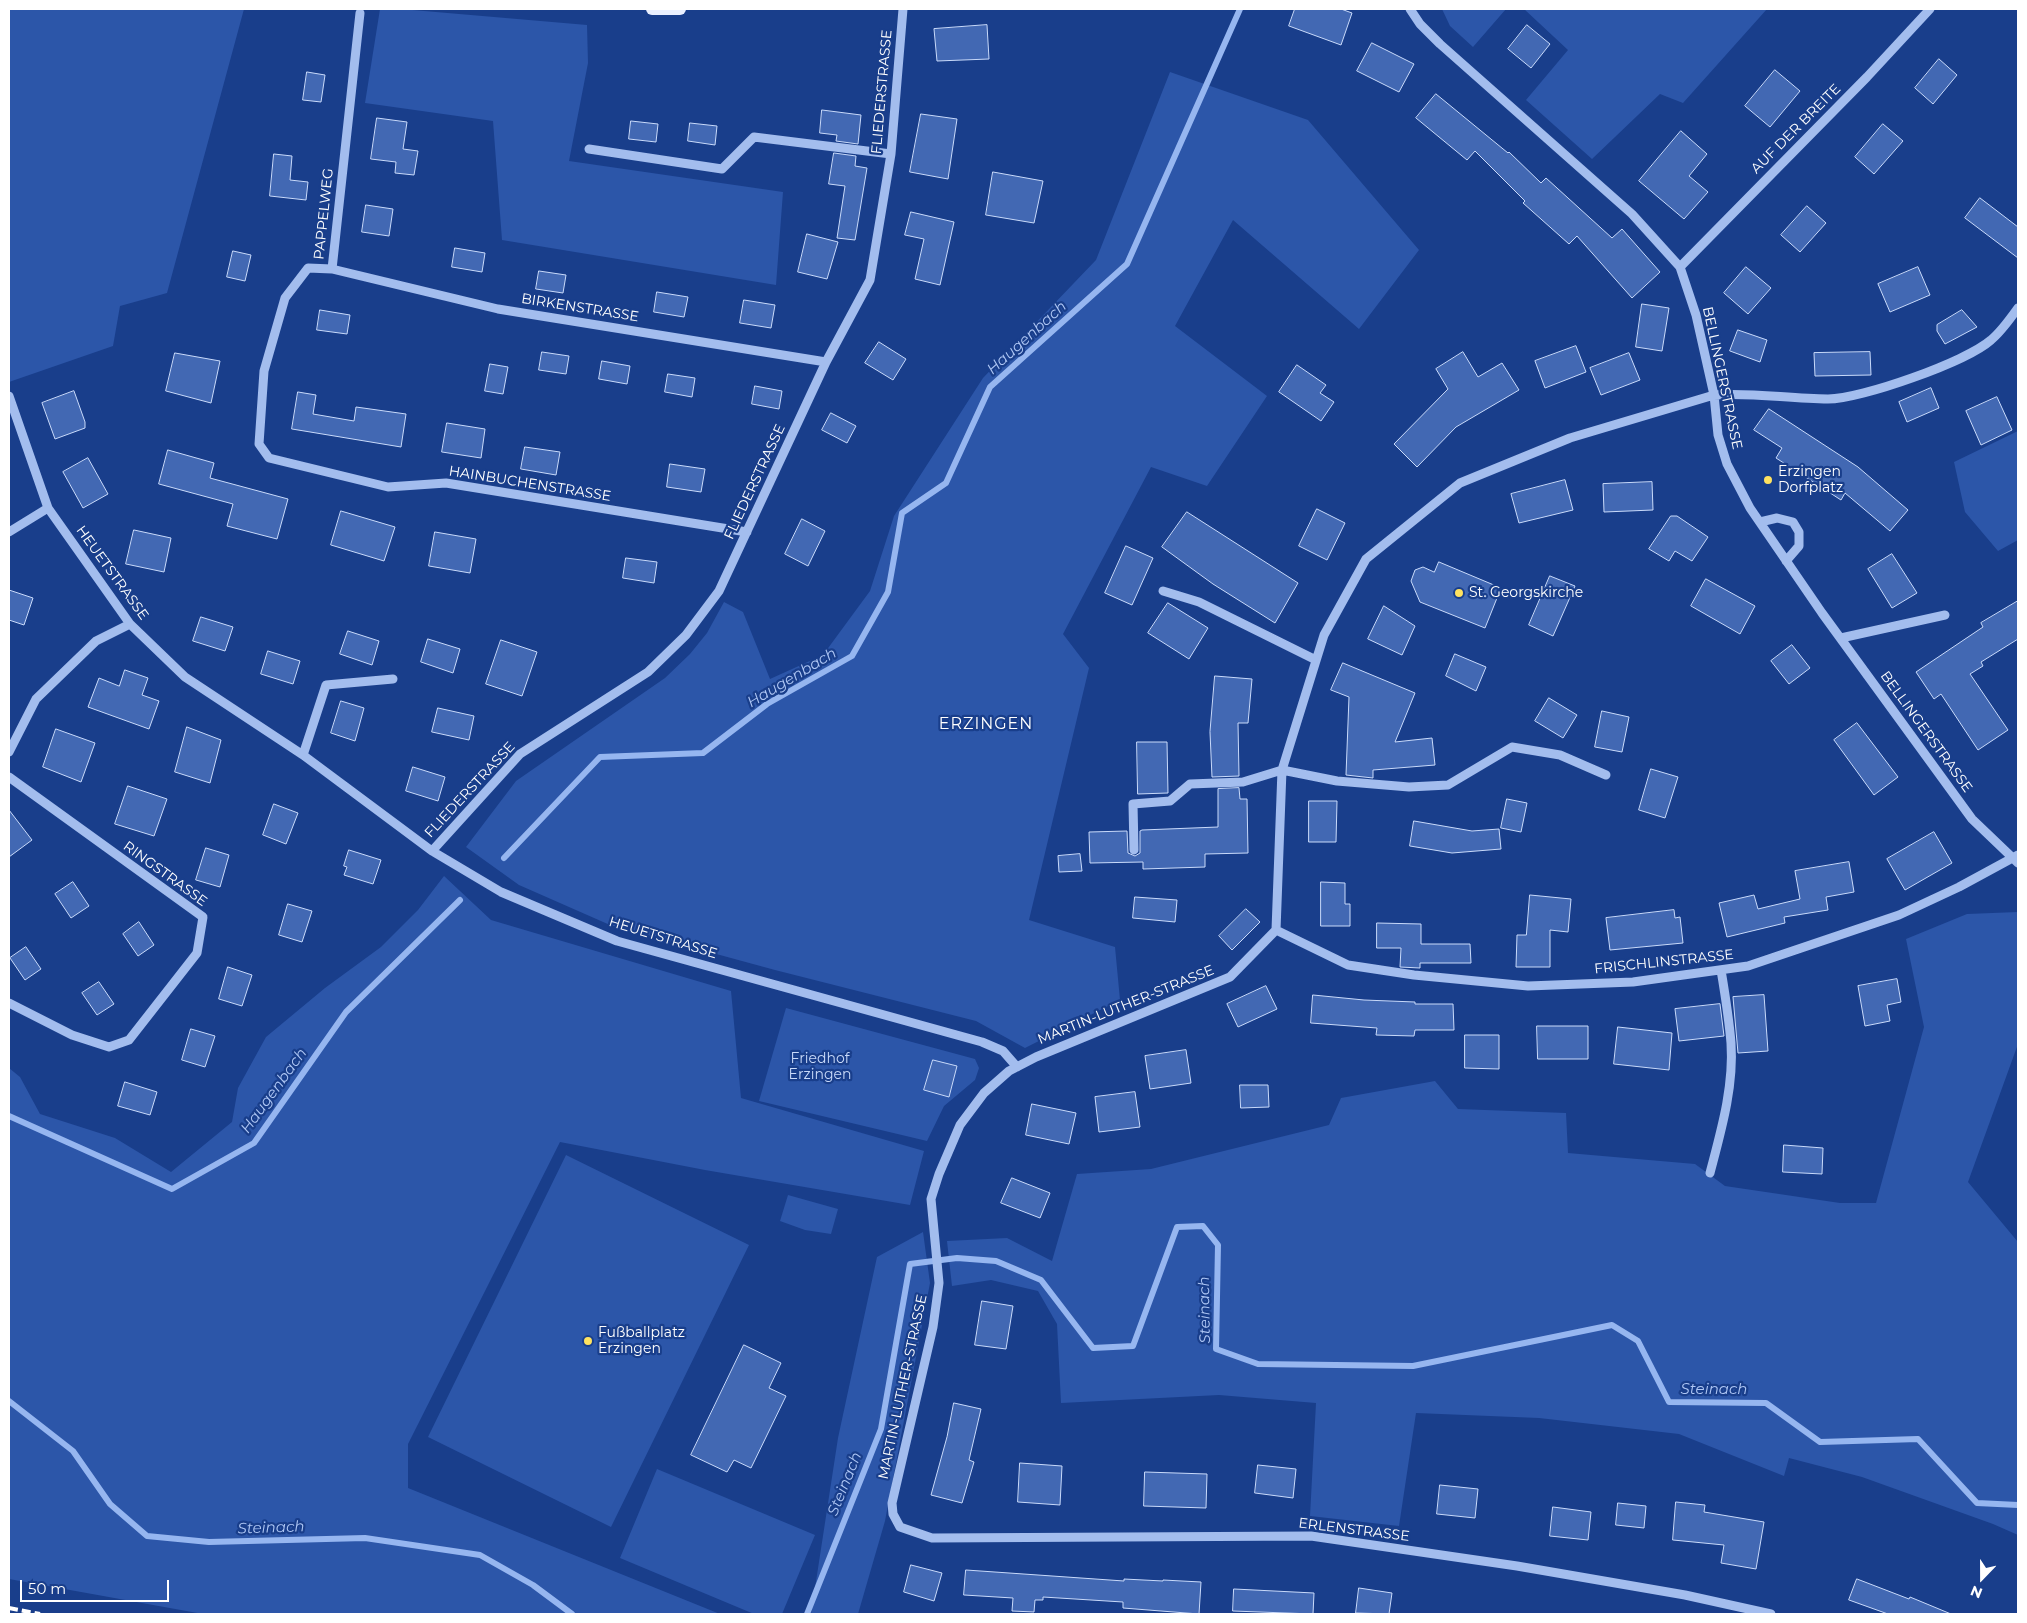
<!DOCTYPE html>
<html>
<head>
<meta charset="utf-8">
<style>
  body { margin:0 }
  #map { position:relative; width:2027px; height:1623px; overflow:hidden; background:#193e8b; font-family:Montserrat,sans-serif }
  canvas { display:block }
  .frame { position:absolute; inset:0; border:10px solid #fff; pointer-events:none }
  .north { position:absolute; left:1957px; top:1553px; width:50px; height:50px; -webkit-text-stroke:4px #193e8b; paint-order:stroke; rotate:202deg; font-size:14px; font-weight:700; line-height:20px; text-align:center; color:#fff }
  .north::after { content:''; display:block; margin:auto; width:18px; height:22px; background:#fff; clip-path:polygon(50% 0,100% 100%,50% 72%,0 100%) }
  .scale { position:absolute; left:20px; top:1580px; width:149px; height:22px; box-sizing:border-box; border:2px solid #fff; border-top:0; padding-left:6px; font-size:15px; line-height:18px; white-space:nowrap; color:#fff; -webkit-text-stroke:4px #193e8b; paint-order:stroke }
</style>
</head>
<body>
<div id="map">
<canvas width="2027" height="1623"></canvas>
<div class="frame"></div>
<div class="north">N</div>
<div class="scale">50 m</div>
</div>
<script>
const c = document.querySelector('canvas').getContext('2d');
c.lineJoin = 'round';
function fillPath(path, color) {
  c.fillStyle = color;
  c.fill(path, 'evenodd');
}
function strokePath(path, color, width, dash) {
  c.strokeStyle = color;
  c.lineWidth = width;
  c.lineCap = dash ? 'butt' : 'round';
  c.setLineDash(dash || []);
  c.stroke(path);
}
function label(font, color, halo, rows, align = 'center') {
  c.font = font + ' Montserrat,sans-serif';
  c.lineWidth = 4.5;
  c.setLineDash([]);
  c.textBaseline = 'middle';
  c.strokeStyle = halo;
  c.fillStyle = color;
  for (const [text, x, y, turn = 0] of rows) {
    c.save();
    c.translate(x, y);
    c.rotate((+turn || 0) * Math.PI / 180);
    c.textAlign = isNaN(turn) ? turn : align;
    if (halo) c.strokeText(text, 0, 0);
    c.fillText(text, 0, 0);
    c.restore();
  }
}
const green = new Path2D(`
  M9 9H244L167 293 120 306 113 346 9 382Z
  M380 9H401L587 25 588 63 569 161 783 192 776 285 502 240 493 121 365 103Z
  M1442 9H1506L1473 47 1450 26Z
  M1524 9H1767L1683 103 1660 94 1592 159 1526 100 1568 50Z
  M1170 72 1308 120 1419 250 1359 329 1233 220 1175 326 1267 396 1207 486 1151 467 1063 634 1089 668 1029 920 1115 947 1120 1000 1025 1048 976 1021 775 970 610 925 519 885 466 847 516 781 665 678 690 654 707 633 724 602 743 612 770 679 823 655 870 591 894 516 983 378 1096 260Z
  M2018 431V540L1998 551 1965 512 1954 462Z
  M444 876 491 920 731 991 741 1098 924 1151 910 1205 705 1170 560 1142 408 1444V1488L720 1614H203L9 1579V1068L20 1077 40 1114 115 1138 171 1172 232 1122 238 1088 266 1037 325 988 381 947 418 910Z
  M2018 912V1044L1968 1182 2018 1242V1535L1993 1524 1862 1477 1789 1458 1784 1476 1679 1434 1539 1418 1416 1413 1399 1526 1310 1516 1316 1403 1219 1395 1061 1403 1057 1324 1038 1291 991 1280 952 1286 947 1241 1007 1238 1052 1261 1077 1174 1151 1169 1329 1125 1341 1098 1435 1081 1458 1109 1566 1113 1568 1153 1695 1164 1725 1186 1840 1203H1876L1924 1027 1906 939 1967 914Z
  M786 1008 975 1059 979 1068 975 1080 944 1106 927 1141 759 1101Z
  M566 1155 749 1245 611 1527 428 1437Z
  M788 1195 838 1209 831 1234 805 1230 780 1221Z
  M923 1232 930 1283 885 1521 858 1614H811L838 1438 877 1257Z
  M657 1469 815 1535 782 1614H754L620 1558Z`);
const stream = new Path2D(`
  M504 858 600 757 703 753 767 704 852 656 888 592 902 513 946 483 990 387 1127 264 1240 9
  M9 1116 172 1189 254 1143 346 1012 460 900
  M9 1401 73 1451 110 1504 147 1536 209 1542 365 1538 480 1555 533 1585 572 1614
  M807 1614 881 1429 910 1264 957 1258 996 1261 1041 1280 1093 1348 1133 1346 1177 1227 1203 1226 1218 1245 1216 1349 1258 1364 1413 1366 1612 1325 1638 1341 1669 1402 1766 1403 1820 1442 1918 1439 1977 1503 2018 1505`);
const building = new Path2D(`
  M1295 9H1341L1352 13 1341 45 1289 26Z
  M987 25 989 59 937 61 934 29Z
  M1527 25 1550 44 1531 68 1508 49Z
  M1372 43 1414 64 1399 92 1357 71Z
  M1939 59 1957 75 1933 104 1915 88Z
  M1775 70 1800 91 1770 127 1745 106Z
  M307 72 325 75 321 102 303 100Z
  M1436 94 1508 153 1509 152 1541 183 1546 178 1612 238 1622 229 1660 272 1632 298 1577 236 1569 244 1523 203 1525 201 1475 151 1467 160 1416 118Z
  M822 110 861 115 858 144 836 141 837 135 820 133Z
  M921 114 957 119 948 179 910 172Z
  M377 118 407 122 403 149 418 151 414 175 395 173 396 162 371 159Z
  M631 121 658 124 656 142 629 139Z
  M690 123 717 126 715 145 688 141Z
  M1883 124 1903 141 1874 174 1855 157Z
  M1681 131 1707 154 1689 176 1708 192 1684 219 1639 181Z
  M834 153 856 156 855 166 867 168 855 240 837 238 845 186 829 184Z
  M274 154 292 156 290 180 308 182 306 200 270 196Z
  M993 172 1043 181 1034 223 986 215Z
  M1980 198 2018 227V258L1965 218Z
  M366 205 393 209 389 236 362 232Z
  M1807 206 1826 223 1800 252 1781 235Z
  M911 212 954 222 940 285 915 279 924 239 905 235Z
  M807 234 838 242 827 279 798 272Z
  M455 248 485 253 482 272 452 267Z
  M233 251 251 255 245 281 227 277Z
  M1746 267 1771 288 1748 314 1724 293Z
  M1918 267 1930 295 1890 312 1878 284Z
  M539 271 566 275 563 293 536 289Z
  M657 292 688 297 684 317 654 312Z
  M744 300 775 305 771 328 740 323Z
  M1642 304 1669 308 1662 351 1636 347Z
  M320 310 350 315 347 334 317 330Z
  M1962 310 1977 327 1945 344 1937 331V325Z
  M1738 330 1767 340 1760 362 1730 351Z
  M879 342 906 359 893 380 865 363Z
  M1576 346 1586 372 1545 388 1535 361Z
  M542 352 569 356 566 374 539 370Z
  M1463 352 1478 377 1502 363 1519 390 1456 427 1417 467 1394 444 1448 389 1436 369Z
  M1870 352 1871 375 1815 376 1814 353Z
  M175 353 220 361 211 403 166 391Z
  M1629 353 1640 380 1601 395 1590 368Z
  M602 361 630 366 627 384 599 379Z
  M490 364 508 367 503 394 485 391Z
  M1297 365 1326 385 1320 393 1334 402 1321 421 1279 392Z
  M668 374 695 378 692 397 665 392Z
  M755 386 782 391 779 409 752 404Z
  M1931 388 1939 408 1907 422 1899 402Z
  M74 391 85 422V428L55 439 42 403Z
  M298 392 316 395 313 414 354 421 356 407 406 414 401 447 292 429Z
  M1997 397 2012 430 1981 445 1966 411Z
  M1769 409 1858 467 1908 510 1890 531 1845 493 1841 500 1776 458 1782 448 1754 430Z
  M831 413 856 426 847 443 822 430Z
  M447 423 485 429 481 458 442 452Z
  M525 447 560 452 556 475 521 469Z
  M168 450 214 463 210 478 288 499 277 539 227 526 233 504 159 484Z
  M88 458 108 494 83 508 63 472Z
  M670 464 705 469 701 492 667 487Z
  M1565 480 1573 510 1519 523 1511 494Z
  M1652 482 1653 510 1604 512 1603 484Z
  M1317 509 1345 523 1327 560 1299 546Z
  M341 511 395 527 384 561 331 545Z
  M1187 512 1298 583 1275 623 1213 584 1162 547Z
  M1671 516H1677L1708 537 1692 561 1675 551 1669 561 1649 549Z
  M802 519 825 531 808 566 785 554Z
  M134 530 171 538 164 572 126 564Z
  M435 532 476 539 470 573 429 566Z
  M1126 546 1153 558 1132 605 1105 593Z
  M1892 554 1917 593 1892 608 1868 569Z
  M626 558 657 562 654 583 623 578Z
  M1439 562 1501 588 1485 628 1420 602 1411 581 1415 570 1423 567 1434 572Z
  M1550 576 1575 586 1553 636 1529 625Z
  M1706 579 1755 606 1740 634 1691 606Z
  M9 590 33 598 24 625 9 620Z
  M2018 601V639L1981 662 1983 666 1970 674 2008 730 1978 750 1941 694 1934 699 1916 672 1983 627 1981 623Z
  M1168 603 1208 628 1189 659 1148 633Z
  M1384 606 1415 626 1402 655 1368 639Z
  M201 617 233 627 225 651 193 641Z
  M348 631 379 641 372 665 340 654Z
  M428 639 460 649 453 673 421 662Z
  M501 640 537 652 522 696 486 684Z
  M1792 645 1810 668 1789 684 1771 661Z
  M268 651 300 661 293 684 261 674Z
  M1455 654 1486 667 1476 691 1446 676Z
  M1343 663 1415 693 1395 742 1432 738 1435 765 1373 770V778L1346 775 1349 697 1331 690Z
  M125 670 148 678 142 695 159 701 149 729 88 707 99 678 119 686Z
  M1215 676 1252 679 1248 723H1238L1239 776 1212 777 1210 732Z
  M1549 698 1577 715 1563 738 1535 721Z
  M341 701 364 708 355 741 331 733Z
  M438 708 474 716 469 740 432 732Z
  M1602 711 1629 717 1622 752 1595 747Z
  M1857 723 1898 777 1874 795 1834 740Z
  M187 727 221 740 210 783 175 772Z
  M56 729 95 743 81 782 43 767Z
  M1137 742H1167L1168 793 1138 794Z
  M413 767 445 777 438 801 406 791Z
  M1651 769 1678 777 1665 818 1639 810Z
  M128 786 167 799 154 836 115 824Z
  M1239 788 1240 799H1247L1248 853 1205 854V867L1143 869V862L1090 863 1089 832 1127 831 1128 853 1135 856 1140 853V831L1142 830 1218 827V789Z
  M1507 799 1527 803 1521 832 1501 828Z
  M1309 801H1337L1336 842H1309Z
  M274 804 298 813 286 844 263 835Z
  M9 810 32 840 9 857Z
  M1414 821 1472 831 1499 829 1501 849 1452 853 1410 846Z
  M1934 832 1952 863 1905 890 1887 859Z
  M206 848 229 855 220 887 196 880Z
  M349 850 381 860 373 884 344 875 347 867 344 866Z
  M1080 854 1082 871 1059 872 1058 856Z
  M1849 862 1854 892 1826 897 1828 910 1784 917 1785 923 1727 937 1719 903 1754 895 1758 909 1800 899 1795 871Z
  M73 882 89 906 71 918 55 894Z
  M1321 882 1345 883V904H1350V926H1321Z
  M1530 895 1571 899 1568 932 1550 930V967H1516L1517 935H1526Z
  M1135 897 1177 900 1175 922 1133 918Z
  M288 904 312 911 302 942 279 935Z
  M1246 909 1260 922 1232 950 1219 936Z
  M1674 910 1675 918 1680 917 1683 943 1610 950 1606 918Z
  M139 922 154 945 138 956 123 934Z
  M1377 923 1421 924V944H1470L1471 963H1420V968L1400 967 1401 948H1377Z
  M26 947 41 969 25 980 10 958Z
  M228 967 252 975 242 1006 219 999Z
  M1897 979 1901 1002 1887 1005 1890 1021 1865 1026 1858 986Z
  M99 982 114 1004 97 1015 82 993Z
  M1266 986 1277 1009 1238 1027 1227 1004Z
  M1313 995 1364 1000 1415 1002V1004H1453L1454 1030H1415L1414 1036 1376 1035 1377 1028 1311 1023Z
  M1764 995 1768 1051 1738 1053 1733 997Z
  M1720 1004 1724 1036 1679 1041 1675 1009Z
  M1537 1026H1588V1059H1538Z
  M1618 1027 1672 1033 1669 1070 1614 1064Z
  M191 1029 215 1036 205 1067 182 1060Z
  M1465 1035H1499V1069L1465 1068Z
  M1186 1050 1191 1083 1150 1089 1145 1056Z
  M933 1060 957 1066 949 1097 924 1090Z
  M125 1082 157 1092 150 1115 118 1106Z
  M1240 1085H1268L1269 1107 1241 1108Z
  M1135 1092 1140 1127 1099 1132 1095 1097Z
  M1032 1104 1076 1113 1069 1144 1026 1135Z
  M1784 1145 1823 1148 1822 1174 1783 1172Z
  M1012 1178 1050 1193 1040 1218 1001 1203Z
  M982 1301 1013 1306 1006 1349 975 1345Z
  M744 1345 781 1363 769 1388 786 1396 751 1468 734 1460 727 1472 691 1455Z
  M954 1403 981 1409 969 1460 974 1462 962 1503 931 1495 947 1437Z
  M1020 1463 1062 1466 1060 1505 1018 1502Z
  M1258 1465 1296 1469 1293 1498 1255 1493Z
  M1145 1472 1207 1474 1206 1508 1144 1506Z
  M1440 1485 1478 1489 1475 1518 1437 1514Z
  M1676 1502 1705 1505 1704 1512 1764 1522 1756 1569 1721 1563 1724 1545 1673 1540Z
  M1618 1503 1646 1506 1644 1528 1616 1525Z
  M1553 1507 1591 1512 1588 1540 1550 1536Z
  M911 1565 942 1573 934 1601 904 1592Z
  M966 1570 1124 1581V1579L1163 1581V1580L1201 1582 1199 1614 1123 1608V1602L1043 1597V1600H1035L1034 1612 1012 1611 1013 1598 964 1595Z
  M1857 1579 1909 1599 1910 1597 1951 1614H1888L1849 1600Z
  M1359 1588 1392 1593 1389 1614 1356 1613Z
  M1234 1589 1314 1593 1313 1614 1233 1611Z`);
const minor = new Path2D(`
  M1410 9 1420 24 1440 44 1632 214 1680 267 1696 315 1714 395 1718 435 1727 464 1750 508 1822 613 1972 819 2018 863
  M360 13 332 269 308 268 285 298 264 371 259 444 269 458 388 487 446 483 747 532
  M589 149 722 169 754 137 891 154
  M1680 267 1867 77 1930 9
  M332 269 498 309 826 362
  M9 396 48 508 130 624 185 677 303 755 432 851 501 892 617 941 982 1042 1003 1051 1017 1067
  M1760 522 1777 518 1793 522 1799 532V546L1786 561
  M9 532 48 508
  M1163 591 1199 602 1316 660
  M1841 638 1945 615
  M9 752 36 699 96 641 130 624
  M303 755 326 685 393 679
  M9 777 203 917 197 953 129 1040 109 1047 72 1035 9 1003
  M1134 850 1133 804 1170 801 1190 784 1243 782 1282 770 1337 781 1409 787 1448 785 1512 747 1560 755 1606 775
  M432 851 520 754 648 672 686 635 719 591 826 362 870 280 891 154 903 9
  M1276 930 1348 965 1414 975 1528 986 1633 982 1748 966 1899 915 1959 887 2018 855
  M1710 1173C1721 1131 1734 1087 1731 1043 1729 1019 1725 994 1721 970
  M1771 1614 1685 1595 1517 1566 1311 1536 932 1538 900 1527 893 1514 892 1503 933 1327 939 1283 931 1199 939 1174 960 1125 984 1093 1009 1071 1036 1057 1230 977 1276 930 1282 770 1324 635 1366 559 1460 483 1570 438 1714 395C1752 392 1789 399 1828 399 1861 399 1966 362 1991 340 2001 332 2010 319 2018 308`);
const major = new Path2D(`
  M652 9H680`);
const rail = new Path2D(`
  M9 1608 40 1614`);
const markers = [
  [1768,480,5,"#ffe260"],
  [1459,593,5,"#ffe260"],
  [588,1341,5,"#ffe260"]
];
const streetNames = [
  ["FLIEDERSTRASSE",882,92,-85],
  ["AUF DER BREITE",1796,129,-45],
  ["PAPPELWEG",324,214,-84],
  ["BIRKENSTRASSE",580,308,9],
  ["BELLINGERSTRASSE",1722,378,78],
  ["FLIEDERSTRASSE",755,482,-65],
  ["HAINBUCHENSTRASSE",530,484,9],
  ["HEUETSTRASSE",112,573,54],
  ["BELLINGERSTRASSE",1926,732,54],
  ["FLIEDERSTRASSE",470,790,-47],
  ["RINGSTRASSE",165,874,36],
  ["HEUETSTRASSE",663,938,17],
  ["FRISCHLINSTRASSE",1664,962,-6],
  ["MARTIN-LUTHER-STRASSE",1126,1005,-22],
  ["MARTIN-LUTHER-STRASSE",903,1387,-78],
  ["ERLENSTRASSE",1354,1530,7]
];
const poiNames = [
  ["Erzingen",1778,472],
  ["Dorfplatz",1778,488],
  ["St. Georgskirche",1469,593],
  ["Fußballplatz",598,1333],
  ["Erzingen",598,1349]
];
const parkNames = [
  ["Friedhof",820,1059],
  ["Erzingen",820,1075]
];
const waterNames = [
  ["Haugenbach",1027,338,-42],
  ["Haugenbach",792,678,-31],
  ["Haugenbach",274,1091,-54],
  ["Steinach",1205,1310,-91],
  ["Steinach",1714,1390],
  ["Steinach",845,1484,-68],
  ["Steinach",271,1528,-2]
];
const quarterNames = [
  ["ERZINGEN",986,724]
];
fillPath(green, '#2c56a9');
strokePath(stream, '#96b6f0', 6);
fillPath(building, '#4268b3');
strokePath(building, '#c9dafa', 1);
strokePath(minor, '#a3bdee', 9);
strokePath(major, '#eaf0ff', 12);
strokePath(rail, '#fff', 4, [9, 4]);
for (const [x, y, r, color] of markers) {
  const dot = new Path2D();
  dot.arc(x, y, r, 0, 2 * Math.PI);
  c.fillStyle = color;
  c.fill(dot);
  strokePath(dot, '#193e8b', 2);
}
label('14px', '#fff', '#193e8b', streetNames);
label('14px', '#fff', '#193e8b', poiNames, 'left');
label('14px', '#c9dafa', '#193e8b', parkNames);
label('italic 15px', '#afc7f5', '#193e8b', waterNames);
c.letterSpacing = '1px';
label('16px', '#fff', '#193e8b', quarterNames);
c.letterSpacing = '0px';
</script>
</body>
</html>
